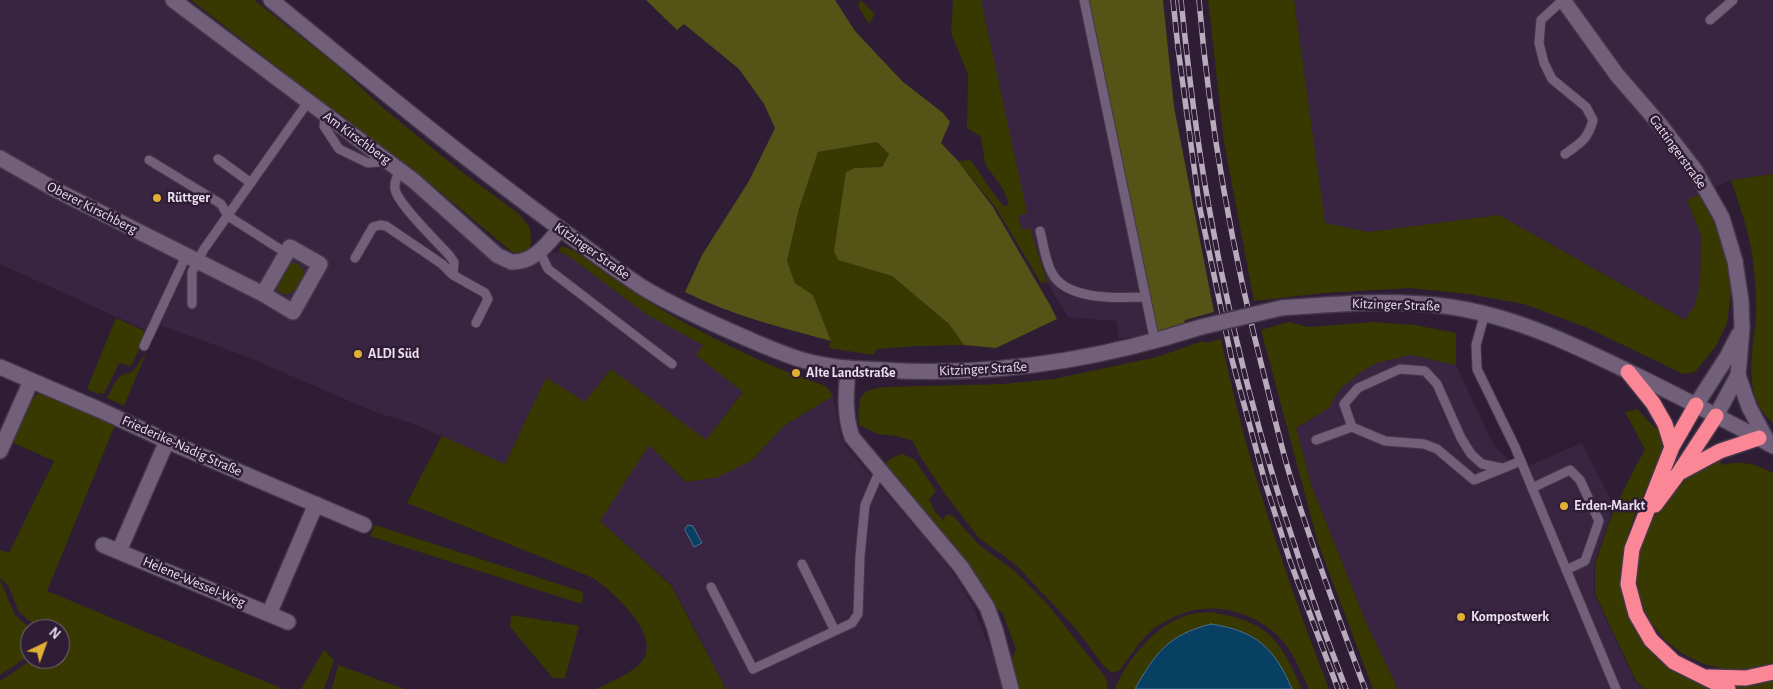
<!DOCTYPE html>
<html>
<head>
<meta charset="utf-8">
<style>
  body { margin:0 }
  #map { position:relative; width:1773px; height:689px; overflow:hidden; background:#2e1d34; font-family:"Alegreya Sans",sans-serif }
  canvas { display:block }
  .north { position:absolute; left:20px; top:619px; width:50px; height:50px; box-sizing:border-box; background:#2e1d34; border:1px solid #796b7e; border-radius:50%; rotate:42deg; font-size:14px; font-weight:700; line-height:20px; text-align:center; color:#eadfee }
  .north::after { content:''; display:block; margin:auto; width:18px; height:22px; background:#e1af34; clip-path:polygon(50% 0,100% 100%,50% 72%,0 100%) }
</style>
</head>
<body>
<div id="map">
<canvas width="1773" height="689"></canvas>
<div class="north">N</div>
</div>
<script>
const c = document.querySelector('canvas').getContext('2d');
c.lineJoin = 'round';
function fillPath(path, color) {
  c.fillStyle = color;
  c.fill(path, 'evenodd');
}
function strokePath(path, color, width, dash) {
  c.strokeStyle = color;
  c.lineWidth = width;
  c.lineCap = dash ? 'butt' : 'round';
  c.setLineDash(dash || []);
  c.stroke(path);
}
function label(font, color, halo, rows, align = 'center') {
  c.font = font + ' "Alegreya Sans",sans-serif';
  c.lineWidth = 5;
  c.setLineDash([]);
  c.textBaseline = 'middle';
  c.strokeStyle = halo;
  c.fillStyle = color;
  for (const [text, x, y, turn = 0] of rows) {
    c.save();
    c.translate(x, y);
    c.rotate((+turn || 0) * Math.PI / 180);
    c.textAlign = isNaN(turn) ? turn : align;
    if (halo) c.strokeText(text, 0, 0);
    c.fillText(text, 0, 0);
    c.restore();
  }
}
const built = new Path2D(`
  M0 0H173L389 161 511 257 541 252 566 254 703 345 697 355 743 391 706 441 611 369 585 402 541 388 505 464 414 424 375 412 245 356 154 323 150 332 0 264Z
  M981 0H1081L1151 334 1119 339 1116 321 1068 317 1047 282 1030 228 1022 230 1018 215 1026 213Z
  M1294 0H1773V174L1731 180 1687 200 1701 235 1700 285 1695 305 1685 320 1499 215 1368 232 1324 223Z
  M1410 355 1456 365 1493 444 1518 470 1582 443 1614 506 1594 564V594L1635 681 1644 689H1398L1365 620 1312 487 1296 428 1329 408 1340 389 1361 372 1377 363Z
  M833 396 841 437 847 448 924 537 955 576 973 606 994 659 1003 689H726L672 585 600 521 649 444 686 482 751 461 785 425Z`);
const green = new Path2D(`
  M191 0H254L338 66 383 108 458 169 519 214 530 228 531 243 529 248 524 253 519 254 512 252 431 184 349 123Z
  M861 0 875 14 869 24 858 6Z
  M953 0H981L1027 213 1018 216 1022 230 1030 228 1047 282 1041 283 996 208 958 161 970 160C983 175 991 193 1005 207L1009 203 1003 189 985 164 981 137 967 128 968 74 951 33Z
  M1208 0H1294L1325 223 1368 232 1499 215 1685 320 1695 305 1700 285 1701 235 1687 200 1704 192 1717 224 1730 261 1731 290 1727 323 1716 346 1695 372 1683 374 1588 328 1524 304 1468 294 1410 288 1323 293 1254 301 1224 142Z
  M877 142 889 154 882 167 855 168 839 260 892 276 949 324 964 345 919 346 876 349 874 355 828 348 831 341 813 295 795 283 787 261 799 209 818 152Z
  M1773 174V423C1741 395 1753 353 1756 315 1757 300 1755 284 1754 269 1751 238 1741 209 1731 180Z
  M561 246 573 250C602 270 630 291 659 308 710 338 767 366 823 385L828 388 833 396 785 425 751 461 718 477 686 482 649 445 600 521 671 585 726 689H596C610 682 642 670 646 654 654 628 612 591 593 578L407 503 442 436 505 464 541 388 547 378 585 402 611 369 706 440 743 392 696 355 703 345 646 314 566 254 558 252Z
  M290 262C298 263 302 266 304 274 298 285 296 293 284 295L278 290 276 283 285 266Z
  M116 318 147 332 132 364 130 366 119 363 104 394 99 393 98 394 87 389Z
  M1288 322 1309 327 1374 322 1414 325 1456 333V365L1410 355 1377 363 1361 372 1340 389 1329 408 1296 428 1312 487 1365 620 1398 689H1373L1318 543 1261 330Z
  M1221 339C1246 459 1285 575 1329 689H1309C1300 671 1293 650 1278 636 1247 607 1205 600 1168 620 1163 623 1158 625 1154 628 1141 639 1130 656 1120 670L1115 672H1111L1103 665 1077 630 1019 568 1011 561 979 538 946 495 920 456 913 441 896 436 878 434 859 425C858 400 857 389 886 387L1003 384 1054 379 1157 357 1203 341 1205 343Z
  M147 351 124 406 107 398C113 388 117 372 130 373L135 369Z
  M41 392 115 425 47 591 283 689H0V681L33 659H60V629H40L19 612 8 585 0 578V550L9 553 54 461 12 442 34 397Z
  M1637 409 1655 428H1659L1663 449 1635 514 1624 546 1620 582 1628 616 1643 642 1659 661 1678 674 1712 689H1645L1636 681 1595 594V564L1615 506 1645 449 1625 412Z
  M903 454 915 460 936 491 929 499 935 512 943 520 947 514 954 517 979 545 1016 572 1049 606 1106 678 1108 689H1017L1010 663 1016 649 1002 612 988 603 884 470C885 459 893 457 903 454Z
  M1719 458 1722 465C1743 460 1754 464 1773 473V664C1698 689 1620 626 1640 548 1646 524 1663 505 1679 487 1683 483 1687 477 1692 473 1700 468 1710 463 1719 458Z
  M375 525 583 592 582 604 370 536Z
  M0 580 15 615 31 629 30 655 0 675Z
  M1209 612C1267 621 1279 637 1302 689H1115C1127 660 1152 629 1182 617 1190 613 1200 613 1209 612Z
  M511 615 579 626 565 678H553L510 627Z
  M324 650 334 660 324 689H301Z
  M338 665 396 686 404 689H334L332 688Z
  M1773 675V689H1737L1722 682Z`);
const forest = new Path2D(`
  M646 0H835L855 31 902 81 943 113 950 122 941 143 958 161 993 207 1050 305 1057 319 996 348 964 345 949 324 892 276 838 260 834 251 846 172 855 168 882 167 889 154 877 142 818 152 799 209 787 261 795 283 813 295 831 341C782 328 731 315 685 292L702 255 749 181 775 128 764 104 739 69 684 24 677 30Z
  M1086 0H1163L1174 107 1214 312 1185 320 1184 324 1155 333Z`);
const water = new Path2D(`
  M688 525 693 526 702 543 694 547 685 530Z
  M1211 624C1256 631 1274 647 1292 689H1135C1156 652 1168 635 1211 624Z`);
const lane = new Path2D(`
  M1084 0 1155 342
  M1563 0 1541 20 1539 43 1544 63 1552 79 1586 107 1593 120C1588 139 1581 143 1565 154
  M1710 20 1733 0
  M325 115 324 126 339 149 368 163 389 161
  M218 159 251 183
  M149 160 221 204 228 216 286 253
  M400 171C397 177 394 182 395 189 397 203 438 243 449 255L454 262 453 275 485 293 488 299 476 323
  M1040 231C1044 246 1046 267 1056 279 1074 300 1120 298 1145 297
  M540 252 548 269 672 364
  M355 258 373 227 380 225 386 226 442 264 453 275
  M192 304V272L204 249 308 102
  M1485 313 1476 345 1477 369 1515 447 1616 689
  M144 346 186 256
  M1352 427 1344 404 1358 388 1400 369 1425 371 1437 384 1461 438 1471 454 1482 464 1502 468
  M1316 440 1352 427 1385 441 1424 444 1437 449 1474 480 1521 461
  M1532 488 1570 470 1580 480 1599 521 1585 561 1566 570
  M802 564 835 631
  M711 587 753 669 852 623 858 614 860 556 865 505 880 470`);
const street = new Path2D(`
  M173 0 414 181 498 256C502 257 508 261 512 262 534 263 548 243 560 229
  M0 158 54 189 263 294 293 312 320 264 290 247 263 294
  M0 367 100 410 167 441 364 525
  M848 368C846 392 844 415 852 437L961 567 987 607 995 629 1011 689
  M0 451 31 381
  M103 545 288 622
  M119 551 167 441
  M269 614 316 504`);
const secondary = new Path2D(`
  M271 0C357 70 442 141 531 207 567 234 604 262 642 287 675 307 711 323 746 338 767 347 789 357 810 362 834 368 859 369 884 370 992 377 1098 360 1201 327
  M1563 0 1617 75 1662 127 1695 170 1722 218 1735 261 1741 301 1742 328 1738 375 1716 416
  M1281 308C1335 304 1389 299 1444 306 1515 315 1578 347 1642 378 1686 400 1730 422 1773 446
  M1738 375 1749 407 1769 444
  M1696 405 1727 357 1739 334`);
const highway = new Path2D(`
  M1628 372 1653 403 1665 424 1672 447
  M1696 405 1672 447 1632 549 1628 584 1636 614 1651 640 1674 662 1728 689
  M1681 472 1720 451 1759 438
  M1655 505 1678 474 1716 416
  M1708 677 1746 678 1773 672`);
const rail = new Path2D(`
  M1173 0 1178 48 1199 204 1231 356 1265 482 1290 561 1338 689
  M1181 0C1188 68 1196 135 1208 202 1237 369 1285 532 1346 689
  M1199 0C1210 131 1233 256 1266 383 1274 415 1281 447 1291 479 1313 550 1339 619 1365 689`);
const secondaryBridge = new Path2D(`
  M1201 327 1281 308`);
const markers = [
  [157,198,5,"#e1af34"],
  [358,354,5,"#e1af34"],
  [796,373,5,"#e1af34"],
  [1564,506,5,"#e1af34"],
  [1461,617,5,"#e1af34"]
];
const streetNames = [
  ["Am Kirschberg",357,138,36],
  ["Gattingerstraße",1678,152,54],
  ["Oberer Kirschberg",92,208,27],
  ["Kitzinger Straße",592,251,35],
  ["Kitzinger Straße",1396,305,2],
  ["Kitzinger Straße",983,369,-3],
  ["Friederike-Nadig Straße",182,446,24],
  ["Helene-Wessel-Weg",194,582,23]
];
const poiNames = [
  ["Rüttger",167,198],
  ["ALDI Süd",368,354],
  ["Alte Landstraße",806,373],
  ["Erden-Markt",1574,506],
  ["Kompostwerk",1471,617]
];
fillPath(built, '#392541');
fillPath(green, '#383901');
fillPath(forest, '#535415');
fillPath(water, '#084064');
strokePath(water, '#4c708d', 1);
strokePath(lane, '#443749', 11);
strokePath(street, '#443749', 18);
strokePath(secondary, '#443749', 18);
strokePath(highway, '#443749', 18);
strokePath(lane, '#72607a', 9);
strokePath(street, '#72607a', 15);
strokePath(secondary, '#72607a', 15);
strokePath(highway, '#fa8696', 15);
strokePath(rail, '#b8abbc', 5.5);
strokePath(rail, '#2e1d34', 4, [11]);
strokePath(secondaryBridge, '#443749', 18, []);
strokePath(secondaryBridge, '#72607a', 15);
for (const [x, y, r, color] of markers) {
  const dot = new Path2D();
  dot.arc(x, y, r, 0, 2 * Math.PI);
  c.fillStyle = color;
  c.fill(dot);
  strokePath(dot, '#2e1d34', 2);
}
label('14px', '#eadfee', '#2e1d34', streetNames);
label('bold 14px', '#eadfee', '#2e1d34', poiNames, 'left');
</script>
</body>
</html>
